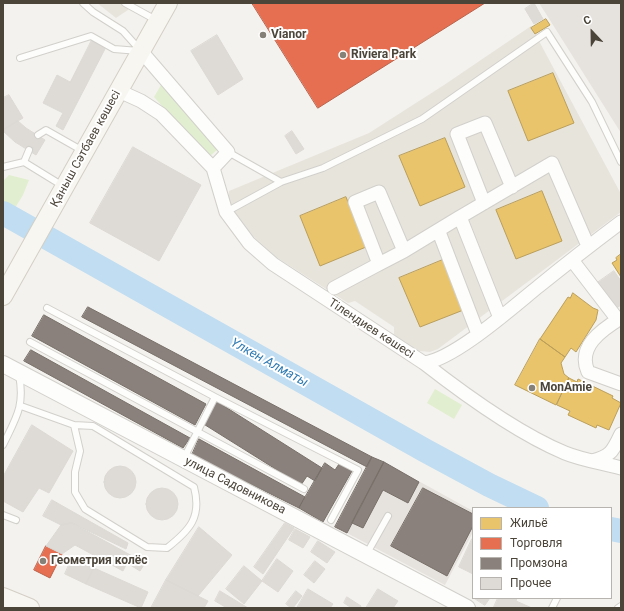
<!DOCTYPE html>
<html>
<head>
<meta charset="utf-8">
<style>
  body { margin:0 }
  #map { position:relative; width:624px; height:611px; overflow:hidden; background:#f4f2ee; font-family:Roboto,sans-serif }
  canvas { display:block }
  .frame { position:absolute; inset:0; border:4px solid #4b4439; pointer-events:none }
  .legend { position:absolute; left:472px; top:507px; width:140px; height:92px; box-sizing:border-box; background:#fff; border:1px solid #b7b4b0; margin:0; padding:5px 7px; list-style:none; font-size:12px; color:#4b4439 }
  .legend li { display:flex; align-items:center; gap:8px; height:20px }
  .legend b { width:20px; border:1px solid #b7b4b0 }
  .north { position:absolute; left:572px; top:12px; width:40px; height:40px; -webkit-text-stroke:3px #fff; paint-order:stroke; rotate:338deg; font-size:11px; font-weight:700; line-height:16px; text-align:center; color:#4b4439 }
  .north::after { content:''; display:block; margin:auto; width:14px; height:18px; background:#4b4439; clip-path:polygon(50% 0,100% 100%,50% 72%,0 100%) }
</style>
</head>
<body>
<div id="map">
<canvas width="624" height="611"></canvas>
<div class="frame"></div>
<ul class="legend">
<li><b style="height:11px;background:#e9c46a"></b>Жильё</li>
<li><b style="height:11px;background:#e76f51"></b>Торговля</li>
<li><b style="height:11px;background:#8a817c"></b>Промзона</li>
<li><b style="height:11px;background:#dedbd6"></b>Прочее</li>
</ul>
<div class="north">С</div>
</div>
<script>
const c = document.querySelector('canvas').getContext('2d');
c.lineJoin = 'round';
function fillPath(path, color) {
  c.fillStyle = color;
  c.fill(path, 'evenodd');
}
function strokePath(path, color, width, dash) {
  c.strokeStyle = color;
  c.lineWidth = width;
  c.lineCap = dash ? 'butt' : 'round';
  c.setLineDash(dash || []);
  c.stroke(path);
}
function label(font, color, halo, rows, align = 'center') {
  c.font = font + ' Roboto,sans-serif';
  c.lineWidth = 4;
  c.setLineDash([]);
  c.textBaseline = 'middle';
  c.strokeStyle = halo;
  c.fillStyle = color;
  for (const [text, x, y, turn = 0] of rows) {
    c.save();
    c.translate(x, y);
    c.rotate((+turn || 0) * Math.PI / 180);
    c.textAlign = isNaN(turn) ? turn : align;
    if (halo) c.strokeText(text, 0, 0);
    c.fillText(text, 0, 0);
    c.restore();
  }
}
const residential = new Path2D(`
  M97 3H131L128 10 116 18Z
  M531 26 621 194V212L438 349 430 352 419 351 394 335V327L355 301 348 303 276 257 253 236 232 208 228 198 229 191 369 133 444 85Z`);
const industrial = new Path2D(`
  M384 462 473 511V532L445 585 347 533Z`);
const green = new Path2D(`
  M161 85 218 149 209 157 154 97Z
  M9 175 29 180 23 195 15 208 3 202V181Z
  M435 389 462 405 454 419 427 403Z`);
const parking = new Path2D(`
  M539 3H621V133L548 17Z`);
const homes = new Path2D(`
  M546 19 550 25 535 34 531 28Z
  M553 73 574 123 528 141 508 91Z
  M445 138 465 187 420 206 399 156Z
  M542 191 562 241 516 259 496 210Z
  M346 197 366 247 320 266 300 216Z
  M621 254V277L612 263 617 260 616 258Z
  M445 259 466 309 420 327 399 278Z
  M573 293 593 308 598 310 596 320 576 352 571 348 565 357 540 339 568 297 570 298Z
  M540 339 565 357 561 363 564 374 569 378 556 405 515 385Z
  M569 378 577 382 578 379 613 396 612 398 621 403 609 430 597 425 596 428 568 415 570 411 557 405Z`);
const shops = new Path2D(`
  M252 3H485L318 108Z
  M46 546 62 554 50 578 34 570Z`);
const industry = new Path2D(`
  M88 307 372 457 367 467 82 317Z
  M44 315 206 404 195 425 32 336Z
  M31 350 190 438 183 448 24 361Z
  M216 401 322 468 315 481 307 476 301 485 202 423Z
  M199 439 305 497 299 508 192 455Z
  M372 457 384 462 347 533 335 527Z
  M384 462 419 482 408 503 383 490 363 528 352 523Z
  M325 463 335 470 339 464 352 471 323 522 299 508Z
  M423 488 473 514V526L447 576 391 546Z`);
const river = new Path2D(`
  M3 213 426 451 489 485 537 508
  M611 529 621 531`);
const building = new Path2D(`
  M534 3 543 19 534 24 525 9Z
  M217 35 243 79 218 95 191 51Z
  M92 40 106 47 63 130 56 126 63 113 43 103 57 75 70 82Z
  M9 95 23 118 3 130V98Z
  M18 121 26 128 45 140 36 155 15 142 3 131V130Z
  M292 131 304 149 296 154 285 136Z
  M133 147 201 185 159 261 90 223Z
  M614 271 621 281V305L615 309 597 283Z
  M32 425 73 451 49 493 39 488 23 512 3 501V477Z
  M104 482a16 16 0 1 1 32 0a16 16 0 1 1-32 0Z
  M146 504a16 16 0 1 1 32 0a16 16 0 1 1-32 0Z
  M52 500 128 543 126 549 72 523 61 525 43 516Z
  M72 523 145 563 140 571 127 563 123 571 75 545 62 554 46 546 61 525Z
  M285 523 294 528 263 574 254 567Z
  M199 527 232 555 198 596 166 580Z
  M295 529 310 537 303 548 289 540Z
  M472 539H473V574L459 567Z
  M318 541 335 552 327 563 311 552Z
  M72 558 94 568 86 584 65 574Z
  M277 559 293 571 278 592 262 581Z
  M315 561 325 569 314 583 304 575Z
  M244 566 262 581 244 604 226 589Z
  M94 568 148 592 141 608 86 584Z
  M166 580 208 601 204 608H151Z
  M308 589 333 604 330 608H297Z
  M378 589 398 601 393 608H366Z
  M220 591 248 608H227L215 601Z
  M296 591 302 596 293 608H291L286 604Z
  M347 597 361 606 360 608H350V607L344 603Z
  M474 598H490L485 605Z
  M498 598H517L516 601 532 608H496L494 607Z`);
const service = new Path2D(`
  M83 3 93 12 123 31 140 50
  M125 3 156 20
  M20 58 91 36 114 49 139 51
  M38 135 46 130 83 151
  M29 150 24 162 63 186
  M228 152 281 182
  M3 167 24 162
  M226 212 281 182 323 168 422 119 547 32 592 102 621 162
  M47 308 215 397
  M30 342 304 489
  M21 406 74 425 93 426 194 487C202 517 190 530 167 548L147 547 85 509 75 492V472L80 451 74 425
  M3 445C16 418 25 406 19 375
  M184 458 215 397 358 470 331 520
  M3 515 16 520
  M366 555 388 516
  M552 608 557 598
  M618 608 621 606`);
const minor = new Path2D(`
  M141 51 228 152 213 168
  M119 91 141 101 161 114 213 168 226 212 249 243 273 264 424 363C455 359 514 306 539 286 566 264 593 243 621 222
  M484 203 457 134 485 123 512 187
  M439 232 478 334
  M572 260 618 320
  M379 264 404 251
  M334 288 379 264 355 202 379 192 404 251 460 217
  M500 318 460 217 552 163 588 246
  M621 318C601 330 577 347 588 372L621 384
  M424 363C465 395 517 433 565 453 582 460 603 463 621 468
  M592 461C611 456 613 451 621 434`);
const tertiary = new Path2D(`
  M3 364 467 608`);
const secondary = new Path2D(`
  M3 296 168 3
  M3 597 30 608`);
const markers = [
  [263,35,4,"#868178"],
  [343,55,4,"#868178"],
  [532,388,4,"#868178"],
  [43,561,4,"#868178"]
];
const poiNames = [
  ["Vianor",271,35],
  ["Riviera Park",351,55],
  ["MonAmie",540,388],
  ["Геометрия колёс",51,561]
];
const streetNames = [
  ["Қаныш Сәтбаев көшесі",86,149,-61],
  ["Тілендиев көшесі",371,329,33],
  ["улица Садовникова",235,486,27]
];
const waterNames = [
  ["Үлкен Алматы",269,363,29]
];
fillPath(residential, '#e7e4dc');
fillPath(industrial, '#e6e2de');
fillPath(green, '#e1eecf');
fillPath(parking, '#e6e3df');
fillPath(homes, '#e9c46a');
strokePath(homes, '#ba9e5b', 1);
fillPath(shops, '#e76f51');
strokePath(shops, '#b8624a', 1);
fillPath(industry, '#8a817c');
strokePath(industry, '#776f68', 1);
strokePath(river, '#c0ddf1', 24);
fillPath(building, '#dedbd6');
strokePath(building, '#dcd9d4', 1);
strokePath(service, '#d2d0cb', 8);
strokePath(minor, '#d2d0cb', 15);
strokePath(tertiary, '#d2d0cb', 18);
strokePath(secondary, '#d3cfc5', 20);
strokePath(service, '#fdfdfc', 6);
strokePath(minor, '#fdfdfc', 13);
strokePath(tertiary, '#fdfdfc', 16);
strokePath(secondary, '#f7f6f1', 18);
for (const [x, y, r, color] of markers) {
  const dot = new Path2D();
  dot.arc(x, y, r, 0, 2 * Math.PI);
  c.fillStyle = color;
  c.fill(dot);
  strokePath(dot, '#fff', 1.5);
}
label('bold 12px', '#4b4439', '#fff', poiNames, 'left');
label('12px', '#4b4439', '#fff', streetNames);
label('italic 13px', '#2e7ab2', '#fff', waterNames);
</script>
</body>
</html>
